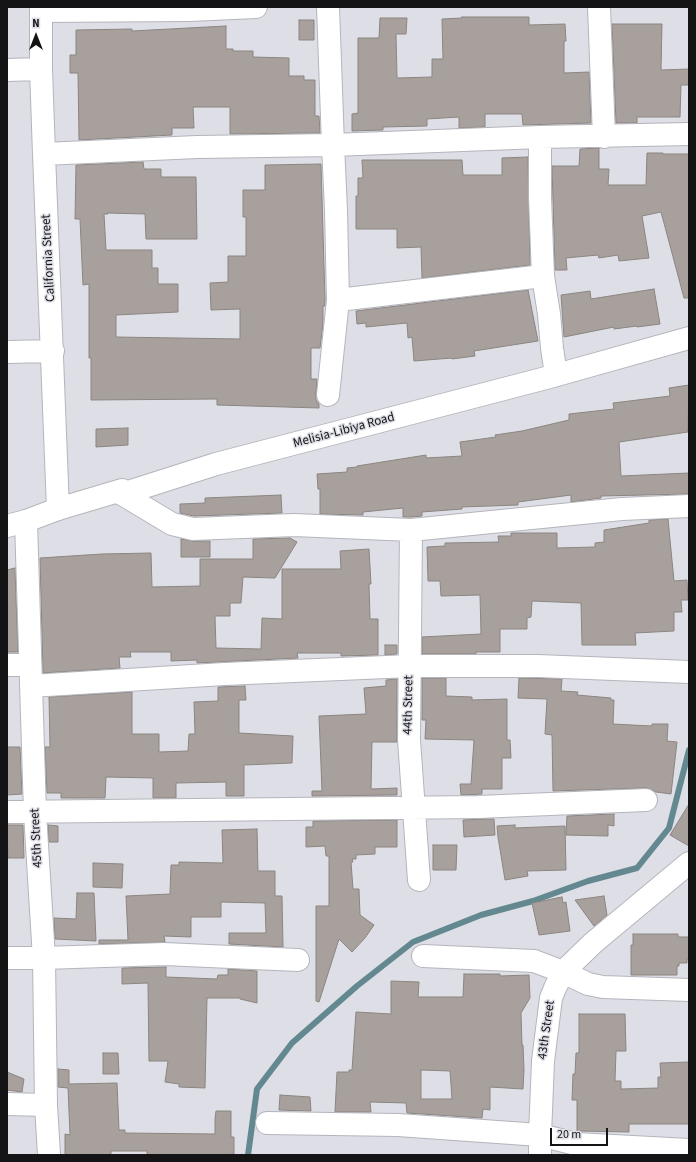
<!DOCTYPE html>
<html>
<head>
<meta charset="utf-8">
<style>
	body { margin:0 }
	#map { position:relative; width:696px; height:1162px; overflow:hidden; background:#dedfe6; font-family:"Source Sans 3",sans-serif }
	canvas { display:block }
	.frame { position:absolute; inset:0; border:8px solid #141416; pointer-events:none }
	.north { position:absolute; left:16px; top:16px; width:40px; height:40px; -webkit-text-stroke:3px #dedfe6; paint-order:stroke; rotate:0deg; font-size:11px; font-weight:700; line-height:16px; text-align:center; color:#141416 }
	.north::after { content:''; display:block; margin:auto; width:14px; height:18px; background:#141416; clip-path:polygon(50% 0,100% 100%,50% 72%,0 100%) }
	.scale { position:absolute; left:550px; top:1128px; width:58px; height:18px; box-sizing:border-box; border:2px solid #141416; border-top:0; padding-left:5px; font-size:12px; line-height:14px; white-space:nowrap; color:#141416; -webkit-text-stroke:3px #dedfe6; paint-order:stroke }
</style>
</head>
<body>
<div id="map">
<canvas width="696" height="1162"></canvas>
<div class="frame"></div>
<div class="north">N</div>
<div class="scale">20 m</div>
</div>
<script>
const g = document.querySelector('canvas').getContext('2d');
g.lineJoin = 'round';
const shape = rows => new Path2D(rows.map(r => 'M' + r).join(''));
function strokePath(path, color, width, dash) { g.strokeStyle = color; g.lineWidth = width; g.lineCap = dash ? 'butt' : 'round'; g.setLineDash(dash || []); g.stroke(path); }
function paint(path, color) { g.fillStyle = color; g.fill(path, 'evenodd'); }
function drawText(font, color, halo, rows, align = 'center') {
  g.font = font + ' "Source Sans 3",sans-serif'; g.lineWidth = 3; g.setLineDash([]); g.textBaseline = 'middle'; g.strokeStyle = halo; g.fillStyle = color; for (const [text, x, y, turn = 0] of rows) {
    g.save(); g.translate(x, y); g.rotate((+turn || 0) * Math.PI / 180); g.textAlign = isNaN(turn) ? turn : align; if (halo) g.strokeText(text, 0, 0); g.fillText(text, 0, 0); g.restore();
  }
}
const stream = shape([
	[248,1155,257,1089,292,1043,357,986,413,942,481,915,533,901,588,881,637,868,669,828,689,750]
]);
const building = shape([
	[462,17,529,17,529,25,565,24,566,41,564,41,564,73,589,72,591,123,523,125,522,114,485,114,485,127,459,128,459,117,427,119,427,126,383,127,383,130,352,131,352,114,358,113,358,38,379,38,380,18,407,18,406,34,396,34,397,78,432,77,432,59,443,59,442,19,462,18,462,17],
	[299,20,314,20,314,40,299,40,299,20],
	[612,24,662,24,661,70,689,69,689,85,681,85,680,117,637,117,637,123,616,123,612,24],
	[226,26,226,49,233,49,233,51,253,51,253,57,289,58,289,76,304,76,304,80,315,80,315,116,319,116,320,133,230,134,230,107,193,107,194,128,172,128,172,135,79,140,78,73,70,73,70,55,76,55,76,30,132,29,132,31,226,26],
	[599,148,599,169,609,169,608,185,646,185,647,153,663,153,663,154,689,154,689,298,684,298,661,212,642,216,649,258,619,261,618,255,599,258,598,255,566,258,567,270,555,270,552,166,579,166,580,149,599,148],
	[528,157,530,265,422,278,421,247,397,248,397,229,356,229,356,196,358,196,358,178,363,178,362,160,462,160,463,175,502,175,502,158,528,157],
	[143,162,144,169,161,169,161,177,196,177,197,239,146,239,145,214,108,213,108,214,104,214,106,250,152,250,152,268,158,268,158,284,178,284,178,312,116,315,116,337,240,339,240,309,211,310,210,283,228,282,228,256,246,256,246,217,243,217,243,190,265,190,265,165,321,164,325,299,325,306,323,306,323,324,320,348,311,348,311,379,317,379,316,394,316,400,319,404,319,408,217,405,217,399,91,400,91,358,89,358,89,284,83,285,80,219,75,219,76,165,143,162],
	[654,289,660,324,637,327,637,326,614,329,614,327,564,337,561,295,590,291,591,299,654,289],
	[528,290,538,341,474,351,475,356,452,359,452,358,414,361,412,337,408,338,407,323,366,327,366,323,357,324,356,311,528,290],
	[689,385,688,432,619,442,621,476,689,473,689,494,601,496,601,498,571,502,571,495,518,502,518,505,462,507,462,509,422,512,422,516,411,517,403,517,403,508,363,512,363,515,320,514,320,489,318,489,317,474,347,472,347,468,357,467,357,466,426,455,426,458,462,456,460,442,496,437,495,435,522,431,569,420,569,414,614,409,613,403,670,396,669,388,689,385],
	[128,428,128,445,96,447,96,429,128,428],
	[281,495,282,513,194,516,180,513,180,504,205,503,205,498,281,495],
	[668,519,674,581,687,580,688,600,681,600,682,612,674,612,674,631,635,633,636,645,582,645,581,603,532,601,531,617,527,618,527,629,500,629,500,652,476,652,476,654,422,654,422,637,481,634,480,595,441,596,440,581,428,581,427,547,445,546,445,543,499,542,498,536,511,536,511,533,557,533,557,548,595,547,595,543,604,542,604,530,649,523,649,520,668,519],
	[290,538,297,542,275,578,243,577,241,603,230,603,230,616,215,616,216,648,261,649,262,618,282,619,282,569,341,569,340,551,369,549,371,584,369,584,370,619,378,619,378,655,341,656,341,653,297,653,298,658,197,663,197,660,171,661,171,652,130,652,131,657,119,657,120,668,43,673,40,558,102,554,151,553,152,587,200,586,200,559,253,559,253,539,290,538],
	[181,539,193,541,210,541,210,557,181,557,181,539],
	[15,568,18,652,7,652,7,570,15,568],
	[385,645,397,645,397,654,385,655,385,645],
	[422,678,446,678,446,696,472,697,472,700,507,699,507,740,510,740,511,758,502,758,502,789,482,789,482,794,461,795,460,784,471,784,474,740,425,739,426,720,422,720,422,678],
	[519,678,562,679,561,691,578,692,577,695,611,698,611,700,614,700,613,724,652,726,652,724,668,724,667,741,677,742,671,794,656,792,651,789,645,788,553,791,552,735,545,734,547,699,518,698,519,678],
	[397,679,397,742,372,742,371,789,397,788,397,795,312,796,312,791,322,791,319,716,366,714,364,688,386,686,386,680,397,679],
	[245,686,246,700,239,700,239,733,293,736,292,763,244,765,244,796,226,796,226,782,176,783,176,798,153,798,153,778,106,777,105,798,61,798,61,793,47,793,45,747,50,747,49,697,132,692,132,734,159,734,159,752,188,751,189,734,195,734,194,702,218,701,218,687,245,686],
	[7,747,20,747,22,794,7,795,7,747],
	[689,804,689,846,670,835,689,804],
	[614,814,614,826,608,825,608,836,566,835,567,816,614,814],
	[483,819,494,819,495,835,464,837,463,820,483,819],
	[397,820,397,847,375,847,375,854,356,855,356,859,352,859,353,862,351,862,353,889,359,889,360,915,374,925,365,938,352,952,339,939,319,1002,316,1001,316,906,329,906,329,856,326,856,325,846,306,847,306,827,313,827,313,821,397,820],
	[7,825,23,825,24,858,8,858,7,825],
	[48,825,58,826,58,842,49,842,48,825],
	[515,825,515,828,565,826,566,870,527,871,528,876,505,880,498,837,497,826,515,825],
	[257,829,258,871,275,871,275,896,282,896,283,947,229,944,229,933,266,933,265,903,221,902,221,917,191,917,191,937,164,936,165,942,99,944,99,940,128,940,126,896,170,894,171,865,179,865,179,862,223,863,222,830,257,829],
	[433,845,457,845,456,870,433,870,433,845],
	[93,863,123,864,122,888,93,887,93,863],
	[77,893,94,893,96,941,55,939,54,918,76,919,77,893],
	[604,896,607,915,594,926,575,900,604,896],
	[562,897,563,903,566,902,570,931,539,935,532,903,562,897],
	[633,934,678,934,678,937,689,937,689,959,687,959,687,963,679,963,679,966,677,966,677,975,631,975,631,945,633,945,633,934],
	[166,967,166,977,217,979,218,975,228,975,228,969,257,971,257,1003,240,999,240,998,207,998,205,1088,179,1087,179,1084,165,1082,168,1061,149,1061,148,983,122,984,122,968,166,967],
	[464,974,500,974,500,976,529,975,530,998,521,1013,522,1045,523,1045,524,1070,523,1089,490,1087,490,1110,483,1109,482,1118,407,1113,406,1103,370,1102,371,1112,335,1112,337,1072,349,1072,349,1070,352,1070,356,1012,391,1014,391,981,419,982,418,997,463,997,464,974],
	[421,1070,450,1071,452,1099,421,1099,421,1070],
	[579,1014,625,1014,626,1051,616,1051,615,1081,621,1081,621,1089,658,1088,658,1077,661,1077,660,1063,689,1062,689,1124,629,1124,629,1132,577,1131,577,1100,572,1100,573,1074,575,1074,576,1053,579,1053,579,1014],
	[103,1053,118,1053,119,1074,103,1074,103,1053],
	[58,1069,69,1070,69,1084,117,1083,119,1130,125,1130,125,1133,215,1134,215,1119,216,1111,231,1111,231,1137,234,1137,234,1154,231,1154,231,1155,147,1155,147,1151,111,1151,111,1155,65,1155,65,1134,70,1135,68,1088,58,1087,58,1069],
	[7,1072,24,1079,22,1092,7,1090,7,1072],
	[280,1095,310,1097,311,1111,279,1110,280,1095]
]);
const minor = shape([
	[41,7,41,69,44,154,58,509],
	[328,7,333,145,336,210,338,300,328,395],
	[599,7,604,137],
	[41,11,190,10,256,7],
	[7,70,41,69],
	[540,137,540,198,543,276,549,314,552,348,556,375],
	[44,154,197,147,333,145,540,137,689,134],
	[338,300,543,276],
	[7,352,53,351],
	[122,494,172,524,193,529,294,525,411,530,622,509,689,506],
	[26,521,35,813,44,958,46,1105,49,1155],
	[411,530,409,740,419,880],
	[7,665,30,665],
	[31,686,224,674,410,666,538,666,689,672],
	[7,812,478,807,646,800],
	[423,956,534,961,563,972,588,984,603,987,689,990],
	[7,958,44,958,164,954,298,960],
	[7,1104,46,1105],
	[267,1123,398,1125,540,1135,576,1144,689,1150],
	[540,1155,540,1135,543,1061,551,998,555,988,563,972,593,943,689,863]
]);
const secondary = shape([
	[7,526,26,521,58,509,122,490,122,494,216,464,546,378,689,338]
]);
const streetNames = [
	["California Street",49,258,-93],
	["Melisia-Libiya Road",344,431,-15],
	["44th Street",409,705,-89],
	["45th Street",37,838,-93],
	["43th Street",547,1030,-82]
];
strokePath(stream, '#648890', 6);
paint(building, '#a7a09c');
strokePath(building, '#8b8581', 1);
strokePath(minor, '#b4b5bc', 24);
strokePath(secondary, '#b4b5bc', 24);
strokePath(minor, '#fff', 22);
strokePath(secondary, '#fff', 22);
drawText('13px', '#141416', '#dedfe6', streetNames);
</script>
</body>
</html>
